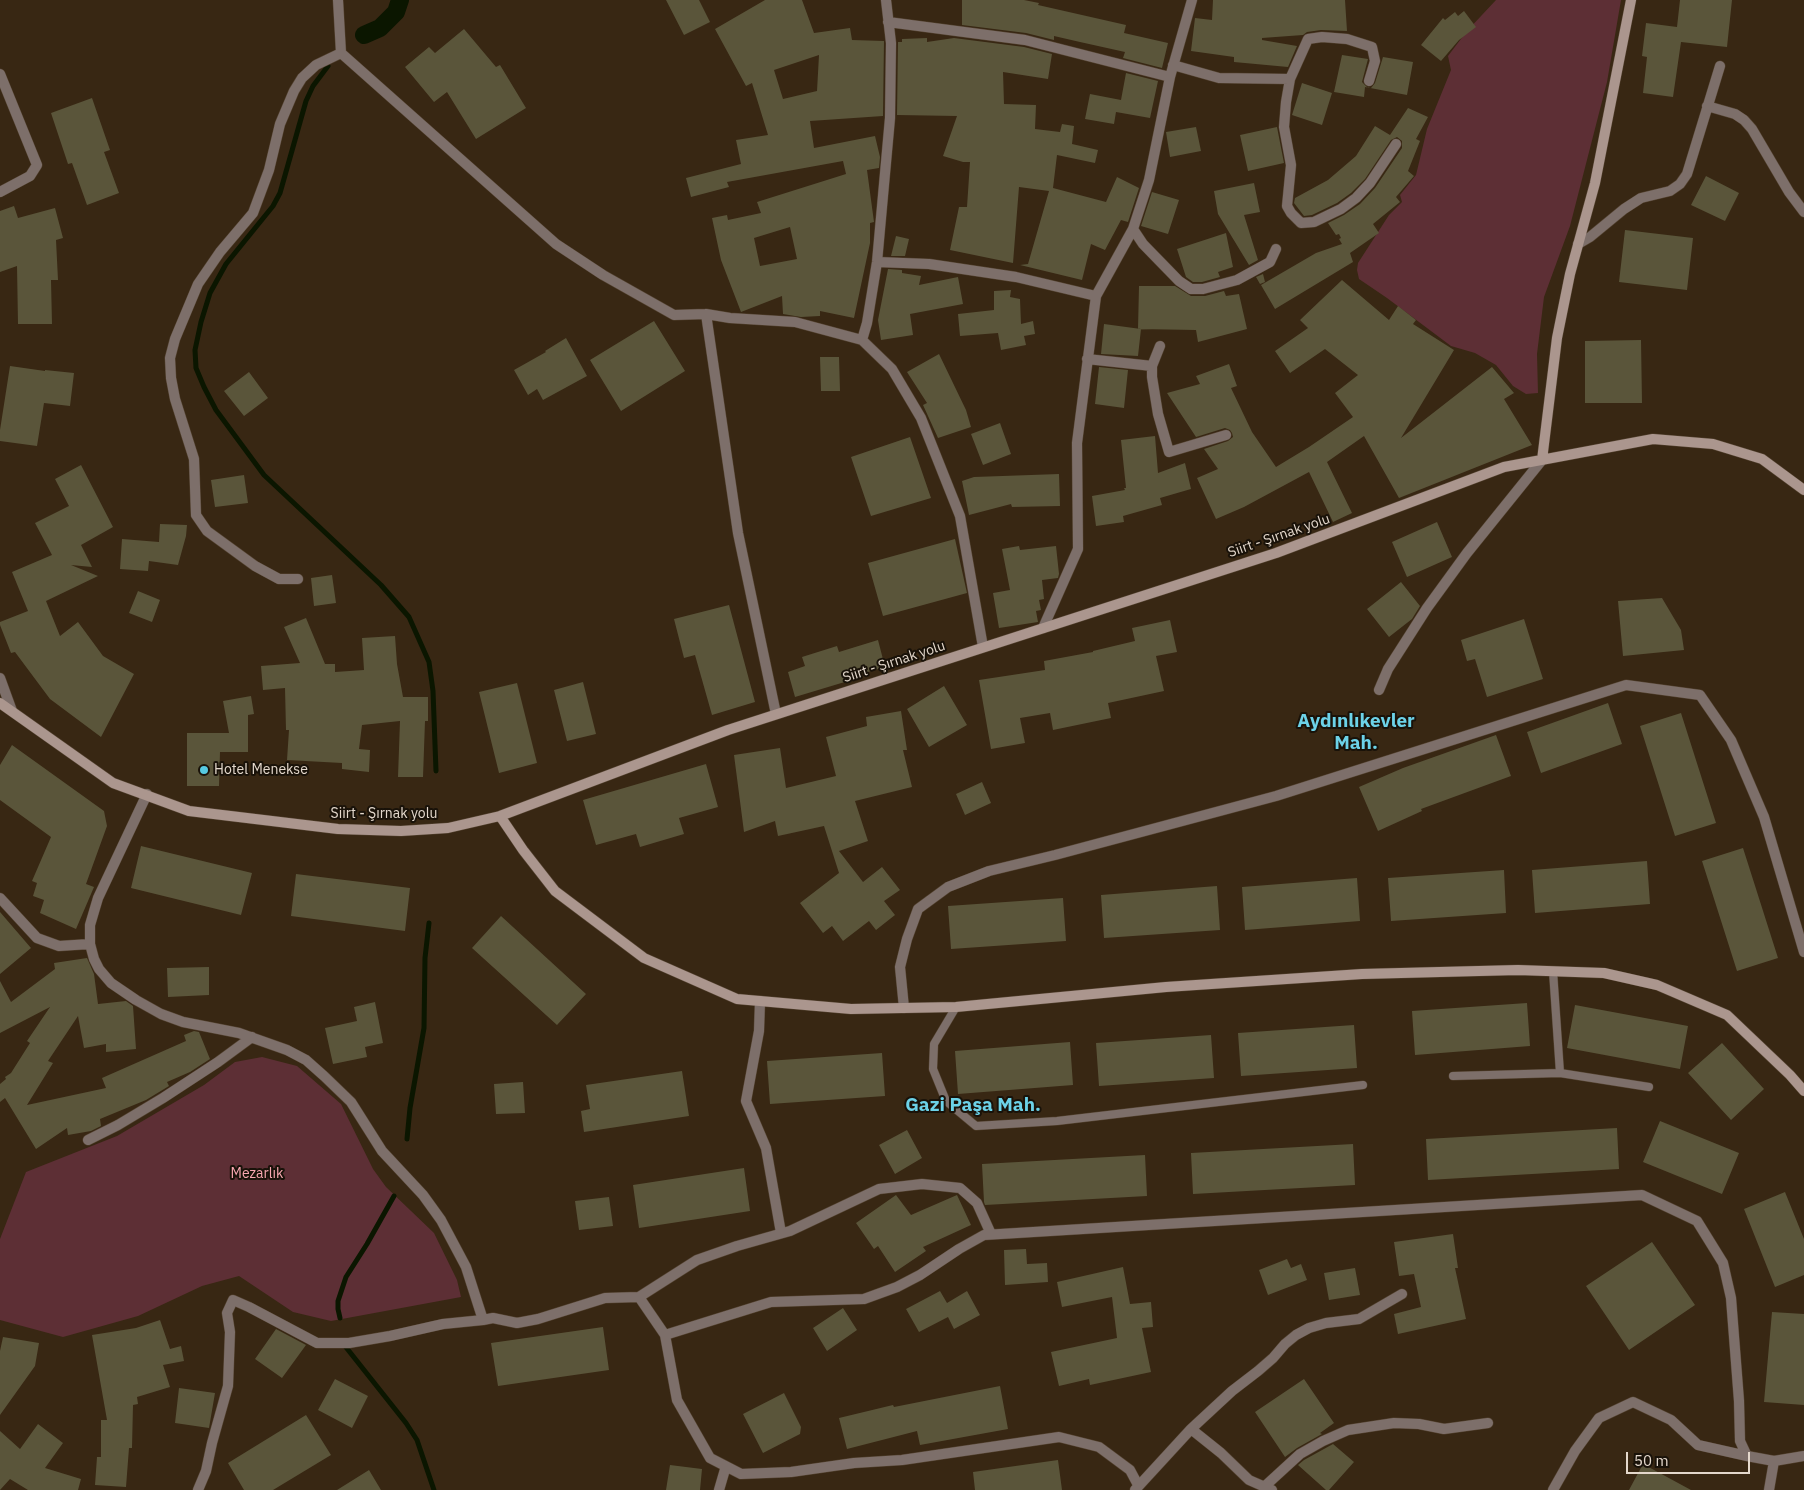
<!DOCTYPE html>
<html>
<head>
<meta charset="utf-8">
<style>
	body { margin:0 }
	#map { position:relative; width:1804px; height:1490px; overflow:hidden; background:#382713; font-family:"IBM Plex Sans",sans-serif }
	canvas { display:block }
	.scale { position:absolute; left:1626px; top:1452px; width:124px; height:22px; box-sizing:border-box; border:2px solid #e4d8cc; border-top:0; padding-left:6px; font-size:15px; line-height:18px; white-space:nowrap; color:#e4d8cc; -webkit-text-stroke:4px #191209; paint-order:stroke }
</style>
</head>
<body>
<div id="map">
<canvas width="1804" height="1490"></canvas>
<div class="scale">50 m</div>
</div>
<script>
const g = document.querySelector('canvas').getContext('2d');
g.lineJoin = 'round';
function paint(path, color) { g.fillStyle = color; g.fill(path, 'evenodd'); }
const shape = rows => new Path2D(rows.map(r => 'M' + r).join(''));
function strokePath(path, color, width, dash) { g.strokeStyle = color; g.lineWidth = width; g.lineCap = dash ? 'butt' : 'round'; g.setLineDash(dash || []); g.stroke(path); }
function drawText(font, color, halo, rows, align = 'center') {
  g.font = font + ' "IBM Plex Sans",sans-serif'; g.lineWidth = 4; g.setLineDash([]); g.textBaseline = 'middle'; g.strokeStyle = halo; g.fillStyle = color; for (const [text, x, y, turn = 0] of rows) {
    g.save(); g.translate(x, y); g.rotate((+turn || 0) * Math.PI / 180); g.textAlign = isNaN(turn) ? turn : align; if (halo) g.strokeText(text, 0, 0); g.fillText(text, 0, 0); g.restore();
  }
}
const green = shape([
	[1496,0,1621,0,1607,82,1570,226,1544,297,1537,354,1538,393,1526,394,1513,386,1496,365,1475,353,1451,346,1387,298,1359,279,1357,270,1358,263,1389,215,1402,202,1400,195,1416,175,1427,129,1451,70,1448,56,1467,31],
	[262,1057,297,1066,341,1104,373,1169,386,1187,434,1233,457,1280,461,1297,331,1321,293,1312,239,1276,202,1286,138,1316,63,1337,0,1320,0,1239,26,1172,117,1136,204,1085,235,1062]
]);
const stream = shape([
	[328,66,313,86,306,101,280,193,273,206,226,264,210,293,201,322,195,350,196,368,204,387,216,410,264,475,381,585,409,617,429,662,433,691,436,771],
	[407,1139,410,1108,424,1028,425,958,429,923],
	[340,1318,338,1309,338,1301,346,1277,367,1244,394,1196],
	[345,1346,406,1423,417,1440,434,1490]
]);
const canal = shape([
	[364,35,380,28,396,12,400,0]
]);
const building = shape([
	[666,0,699,0,710,22,684,35],
	[765,0,802,0,814,33,850,28,852,40,884,41,883,116,810,121,814,148,875,136,880,157,879,168,867,170,874,222,870,223,870,243,854,318,820,311,820,316,801,317,783,314,782,296,741,312,721,260,712,218,727,215,728,220,761,213,757,202,846,174,843,161,727,182,729,187,691,197,686,178,741,164,736,140,768,135,752,83,746,86,715,29],
	[819,55,817,91,783,99,774,70],
	[790,227,797,259,760,266,754,238],
	[962,0,1024,0,1039,3,1038,5,1126,25,1124,33,1168,43,1162,68,1123,58,1125,52,1080,42,1054,36,1054,40,1026,33,962,25],
	[1213,0,1345,0,1347,31,1321,30,1307,32,1303,35,1262,38,1262,40,1297,46,1288,67,1234,62,1234,57,1191,51,1195,18,1212,20],
	[1680,0,1732,0,1727,47,1681,42,1673,97,1643,93,1647,57,1642,56,1646,23,1677,27],
	[1464,11,1476,27,1459,40,1441,61,1421,45,1443,18,1445,20,1455,12,1458,16],
	[464,29,496,67,500,65,526,108,476,139,447,92,434,102,405,67,429,47,435,53],
	[927,38,927,42,954,38,1024,47,1052,54,1048,79,1003,72,1004,104,1036,105,1035,129,1060,132,1062,124,1074,126,1072,144,1098,150,1095,163,1057,155,1053,188,1106,202,1117,177,1139,188,1128,222,1121,220,1105,250,1091,244,1082,280,1020,265,1028,264,1049,191,1019,187,1013,263,950,250,959,207,967,207,970,162,963,162,943,156,957,116,897,115,898,42,902,42,902,39],
	[1342,55,1368,59,1362,82,1368,88,1371,88,1375,83,1383,57,1413,62,1407,95,1365,87,1364,97,1334,92],
	[1126,73,1158,81,1150,118,1116,112,1114,124,1085,119,1090,94,1121,100],
	[1302,83,1332,93,1322,125,1292,115],
	[92,98,110,150,104,152,119,193,87,205,72,163,68,164,51,113],
	[1408,108,1428,117,1416,139,1420,141,1408,171,1414,176,1396,197,1400,202,1373,224,1379,233,1350,253,1353,262,1275,309,1261,285,1316,253,1342,244,1339,239,1341,238,1339,234,1336,235,1328,223,1344,215,1360,204,1375,188,1402,148,1402,141,1397,137,1391,140,1365,179,1351,193,1337,203,1312,215,1304,216,1294,203,1295,198,1328,180,1356,156,1375,126,1390,135],
	[1196,127,1201,151,1170,157,1166,132],
	[1277,127,1284,163,1248,171,1240,135],
	[1706,176,1739,193,1725,221,1691,205],
	[1254,183,1260,212,1244,215,1258,260,1249,265,1218,214,1214,191],
	[1152,192,1179,200,1168,234,1141,226],
	[14,206,18,218,55,208,63,238,56,240,58,280,51,280,52,324,18,324,17,266,0,272,0,211],
	[1625,230,1693,238,1687,290,1619,282],
	[1226,233,1233,267,1218,272,1220,277,1202,282,1193,282,1186,277,1177,249],
	[896,236,909,239,905,256,891,256],
	[888,269,902,270,902,273,921,276,919,285,958,277,963,304,910,314,913,335,881,340,878,320],
	[1263,274,1265,282,1260,284,1256,277],
	[1342,280,1389,320,1398,306,1416,320,1413,324,1454,350,1401,438,1492,367,1514,393,1504,399,1532,445,1399,498,1364,436,1327,462,1352,513,1333,522,1309,472,1244,507,1216,519,1197,478,1218,469,1204,449,1228,441,1233,437,1232,433,1230,430,1225,428,1196,437,1167,393,1200,384,1196,376,1229,364,1237,386,1231,388,1252,432,1276,467,1309,447,1353,417,1335,393,1358,375,1325,349,1290,373,1275,351,1308,328,1300,320],
	[1139,286,1175,286,1191,296,1205,296,1224,291,1226,296,1239,294,1247,329,1198,342,1196,330,1138,329],
	[1011,290,1010,297,1020,299,1021,324,1033,321,1035,334,1024,336,1026,345,1001,350,998,333,960,336,958,314,994,310,994,291],
	[654,321,685,371,621,411,590,360],
	[1104,324,1141,329,1138,356,1101,354],
	[566,338,587,376,543,400,537,389,528,395,514,370,546,352,545,351],
	[1641,340,1642,403,1585,403,1585,341],
	[939,354,966,410,971,427,938,438,923,405,927,403,907,372],
	[820,357,839,357,840,391,821,391],
	[10,366,45,371,45,370,74,373,70,406,44,403,37,446,0,441,0,430],
	[1099,367,1128,370,1124,408,1095,404],
	[249,372,268,398,244,416,224,391],
	[1000,423,1011,454,983,465,971,434],
	[1155,436,1158,473,1185,463,1191,489,1160,498,1162,505,1123,516,1124,522,1096,526,1092,496,1125,490,1124,488,1126,488,1121,440],
	[910,437,931,498,871,516,851,457],
	[81,465,113,527,81,545,92,567,71,565,98,576,46,601,60,636,78,622,103,656,134,674,101,737,50,699,15,652,11,653,0,625,0,622,28,611,12,572,52,555,35,523,69,506,55,479],
	[1059,474,1060,506,1012,507,1011,504,969,515,962,481,974,477],
	[244,475,248,503,215,507,211,480],
	[1437,522,1452,557,1407,577,1392,542],
	[160,524,187,525,186,536,178,565,149,561,148,571,120,569,122,539,159,542],
	[955,539,967,593,883,616,868,563],
	[1019,546,1020,550,1056,546,1059,574,1058,578,1042,580,1044,599,1039,600,1041,610,1036,611,1038,622,999,628,993,593,1010,590,1002,549],
	[332,575,336,603,314,606,311,578],
	[1401,582,1420,606,1412,619,1389,637,1367,609],
	[138,591,160,600,152,622,129,613],
	[1662,598,1681,630,1684,650,1623,656,1618,601],
	[729,605,755,702,712,715,695,655,684,658,674,619],
	[306,618,325,664,335,664,335,672,364,670,362,638,395,636,397,664,403,697,428,697,428,721,425,721,423,777,398,777,400,721,362,725,359,749,370,750,369,772,342,769,342,763,287,760,289,730,286,730,285,688,263,690,261,666,300,663,284,627],
	[1524,619,1543,679,1487,697,1475,659,1467,661,1461,640],
	[1170,620,1177,652,1156,656,1164,691,1108,703,1111,718,1053,730,1050,713,1020,718,1025,743,991,749,979,680,1045,670,1044,661,1093,652,1093,651,1135,641,1132,628],
	[878,640,885,667,847,678,848,681,795,697,788,672,805,666,802,657,837,646,839,652],
	[583,682,596,734,567,741,554,690],
	[517,683,537,763,499,773,479,692],
	[944,686,967,725,929,747,907,709],
	[251,696,254,714,248,715,248,752,220,752,219,786,187,786,187,733,229,733,223,701],
	[1608,703,1622,744,1541,773,1527,732],
	[901,711,907,750,903,750,912,787,855,801,868,841,839,851,863,882,882,867,900,890,884,901,895,915,876,930,869,921,843,941,832,926,823,933,800,903,839,873,824,826,778,836,775,821,744,832,734,755,780,748,786,788,836,776,826,737,867,726,866,717],
	[1681,713,1716,823,1675,836,1640,726],
	[1496,735,1511,776,1421,809,1422,811,1378,831,1359,787,1403,768],
	[12,745,104,811,107,826,86,884,94,887,76,929,40,913,44,900,33,896,37,883,32,881,51,837,0,800,0,765],
	[706,764,718,807,679,818,684,834,640,847,636,834,596,845,583,800],
	[982,782,991,803,965,815,956,794],
	[141,846,252,873,241,915,131,888],
	[1743,848,1778,958,1737,971,1702,861],
	[1647,861,1650,904,1535,913,1532,870],
	[1504,870,1506,913,1391,921,1388,878],
	[296,874,410,888,405,931,291,916],
	[1357,878,1360,921,1245,930,1242,887],
	[1217,886,1220,930,1104,938,1101,895],
	[1063,898,1066,941,951,949,948,906],
	[0,912,31,948,0,974],
	[501,916,586,994,557,1025,472,948],
	[87,958,94,974,98,1004,126,1001,133,1006,136,1049,106,1052,106,1044,84,1048,78,1016,48,1061,53,1063,27,1105,106,1088,102,1078,186,1041,184,1035,194,1031,199,1032,210,1059,190,1072,167,1082,169,1086,146,1100,100,1119,101,1126,91,1131,68,1135,67,1128,36,1149,5,1098,0,1102,0,1084,6,1079,5,1077,11,1073,30,1043,27,1041,50,1007,0,1033,0,981,11,1002,55,969,54,963],
	[209,967,209,995,168,997,167,968],
	[375,1002,383,1043,365,1047,367,1057,333,1064,325,1028,357,1021,354,1007],
	[1527,1003,1530,1046,1415,1055,1412,1011],
	[1575,1005,1688,1026,1680,1069,1567,1048],
	[1354,1025,1357,1068,1241,1076,1238,1033],
	[1211,1035,1214,1078,1099,1086,1096,1043],
	[1070,1042,1073,1085,958,1094,955,1051],
	[1722,1043,1764,1089,1731,1120,1688,1073],
	[882,1053,885,1096,770,1104,767,1061],
	[682,1071,689,1116,584,1132,581,1111,590,1109,586,1085],
	[523,1082,525,1113,496,1114,494,1084],
	[1660,1121,1739,1153,1722,1194,1643,1162],
	[1617,1128,1619,1169,1428,1180,1426,1139],
	[907,1130,922,1158,895,1174,879,1145],
	[1353,1144,1355,1185,1193,1194,1191,1153],
	[1145,1155,1147,1196,985,1205,984,1202,982,1164],
	[744,1168,750,1211,639,1228,633,1185],
	[1785,1192,1804,1239,1804,1275,1775,1287,1744,1209],
	[896,1195,911,1215,957,1195,971,1225,923,1247,926,1251,895,1272,878,1246,874,1249,856,1223],
	[609,1197,613,1226,579,1230,575,1201],
	[1453,1234,1458,1268,1455,1268,1466,1319,1398,1334,1394,1314,1421,1307,1414,1274,1399,1276,1394,1242],
	[1652,1242,1695,1305,1629,1350,1586,1286],
	[1026,1249,1027,1264,1047,1263,1048,1282,1005,1285,1004,1250],
	[1287,1259,1291,1268,1301,1264,1307,1280,1268,1295,1259,1270],
	[1123,1267,1130,1304,1151,1302,1153,1327,1142,1328,1151,1372,1090,1385,1089,1379,1059,1386,1051,1352,1117,1338,1112,1297,1062,1307,1057,1282],
	[1355,1268,1360,1295,1329,1300,1324,1273],
	[940,1291,947,1303,967,1291,980,1315,954,1329,948,1317,919,1332,906,1309],
	[843,1308,857,1330,827,1351,813,1328],
	[1772,1312,1804,1314,1804,1405,1764,1402],
	[160,1320,170,1349,181,1346,184,1361,163,1365,170,1387,137,1397,138,1404,133,1405,132,1448,129,1448,126,1487,95,1485,97,1457,101,1457,101,1420,107,1420,92,1335,136,1328],
	[603,1327,609,1370,498,1386,491,1343],
	[276,1329,306,1345,282,1378,255,1359],
	[3,1337,39,1343,35,1366,0,1415,0,1351],
	[335,1379,368,1396,352,1428,318,1410],
	[1304,1379,1334,1423,1320,1433,1322,1434,1297,1448,1285,1457,1255,1412],
	[1000,1386,1008,1429,920,1445,917,1431,847,1449,839,1418,893,1405,894,1407],
	[179,1388,215,1393,209,1428,175,1423],
	[784,1393,801,1427,800,1434,763,1453,743,1414],
	[306,1415,331,1455,273,1490,244,1490,228,1463],
	[38,1424,63,1443,45,1468,81,1479,78,1490,28,1490,10,1479,0,1490,0,1431,20,1449],
	[1333,1444,1354,1462,1329,1490,1326,1490,1298,1465,1304,1460],
	[1058,1460,1062,1490,975,1490,973,1472],
	[1643,1464,1691,1490,1629,1490],
	[670,1465,702,1469,700,1490,666,1490],
	[369,1470,381,1490,337,1490]
]);
const lane = shape([
	[1553,971,1560,1073],
	[956,1007,934,1044,933,1069,946,1101,976,1126,1057,1121,1363,1085],
	[1453,1076,1560,1073,1649,1087]
]);
const street = shape([
	[338,0,341,53,556,244,603,275,674,315,706,314,730,318,795,322,862,340,867,323,877,262,890,118,891,43,886,0],
	[888,22,1025,40,1170,77],
	[1173,65,1219,78,1290,79],
	[0,74,37,165,30,176,0,192],
	[1369,81,1375,61,1372,47,1347,39,1322,37,1308,39,1290,79,1286,102,1284,127,1291,165,1287,206,1291,213,1301,223,1314,222,1341,209,1356,198,1370,183,1396,144],
	[1707,106,1735,114,1744,120,1752,129,1789,192,1804,212],
	[1133,229,1143,244,1179,281,1191,289,1203,289,1237,280,1270,262,1276,249],
	[1578,244,1590,237,1624,209,1641,198,1670,191,1680,184,1687,174,1720,66],
	[877,262,929,264,1016,277,1096,296],
	[706,314,738,533,776,714],
	[862,340,892,369,921,418,960,516,983,647],
	[1160,346,1152,366,1152,377,1158,414,1169,452,1226,435],
	[1087,359,1152,366],
	[298,579,279,579,255,566,207,531,196,515,194,459,175,399,171,378,170,358,175,339,198,284,220,252,253,213,269,170,280,124,294,91,302,78,316,65,341,53],
	[1043,628,1078,549,1077,443,1096,296,1133,229,1149,180,1170,77,1192,0],
	[0,678,12,711],
	[1379,690,1388,669,1427,608,1467,553,1542,460],
	[147,794,98,898,90,925,90,944,94,959,99,969,111,983,136,1000,161,1014,183,1022,239,1033,287,1050,306,1060,324,1076,351,1102,382,1151,423,1195,441,1220,466,1267,483,1320],
	[0,898,37,938,59,946,90,944],
	[760,1001,759,1031,746,1101,766,1148,781,1233],
	[904,1008,900,967,907,939,918,909,948,887,989,871,1055,855,1276,796,1626,685,1700,695,1731,740,1764,817,1804,952],
	[88,1140,118,1125,163,1098,218,1062,252,1037],
	[639,1297,665,1335,677,1400,710,1458,741,1474,791,1472,854,1463,902,1460,1059,1437,1099,1447,1130,1470,1138,1485],
	[665,1335,771,1302,864,1299,897,1287,920,1275,959,1249,984,1235,1642,1195,1697,1221,1723,1263,1731,1298,1739,1401,1740,1441,1747,1456,1774,1461,1804,1456],
	[1191,1429,1221,1453,1249,1480,1272,1490],
	[1264,1487,1300,1454,1323,1441,1348,1430,1394,1423,1419,1424,1444,1429,1488,1423],
	[198,1490,206,1471,212,1443,228,1386,230,1332,227,1313,233,1300,249,1307,317,1343,349,1343,390,1336,443,1324,483,1320,493,1318,517,1323,538,1319,605,1298,639,1297,697,1260,737,1246,790,1231,879,1189,922,1184,960,1188,977,1203,991,1234],
	[719,1490,726,1466],
	[1135,1490,1191,1429,1232,1391,1258,1371,1273,1358,1285,1344,1296,1335,1309,1328,1326,1323,1359,1319,1402,1294],
	[1553,1490,1575,1451,1599,1418,1633,1402,1671,1420,1698,1445,1747,1456],
	[1769,1490,1774,1461]
]);
const secondary = shape([
	[1542,460,1557,338,1570,274,1595,183,1631,0],
	[0,703,113,783,189,811,338,829,401,831,448,828,500,816,728,730,1276,553,1504,467,1653,439,1713,444,1762,459,1804,490],
	[500,816,523,850,555,891,644,958,737,999,851,1009,956,1007,1166,987,1362,974,1518,970,1604,973,1657,985,1727,1015,1790,1075,1804,1091]
]);
const markers = [
	[204,770,5,"#56c9e1"]
];
const streetNames = [
	["Siirt - Şırnak yolu",1279,536,-19],
	["Siirt - Şırnak yolu",894,662,-18],
	["Siirt - Şırnak yolu",384,814]
];
const poiNames = [
	["Hotel Menekse",214,770]
];
const parkNames = [
	["Mezarlık",257,1174]
];
const districtNames = [
	["Aydınlıkevler",1356,722],
	["Mah.",1356,744],
	["Gazi Paşa Mah.",973,1106]
];
paint(green, '#5d2f35');
strokePath(stream, '#0b1600', 5);
strokePath(canal, '#0b1600', 18);
paint(building, '#5a553a');
strokePath(lane, '#544331', 9);
strokePath(street, '#544331', 11);
strokePath(secondary, '#544331', 11);
strokePath(lane, '#7d6f6a', 8);
strokePath(street, '#7d6f6a', 10);
strokePath(secondary, '#ab968e', 10);
for (const [x, y, r, color] of markers) { const dot = new Path2D(); dot.arc(x, y, r, 0, 2 * Math.PI); g.fillStyle = color; g.fill(dot); strokePath(dot, '#191209', 2); }
drawText('14px', '#e4d8cc', '#191209', streetNames);
drawText('14px', '#e4d8cc', '#191209', poiNames, 'left');
drawText('14px', '#f9a8b1', '#191209', parkNames);
drawText('bold 19px', '#6cd2e8', '#191209', districtNames);
</script>
</body>
</html>
